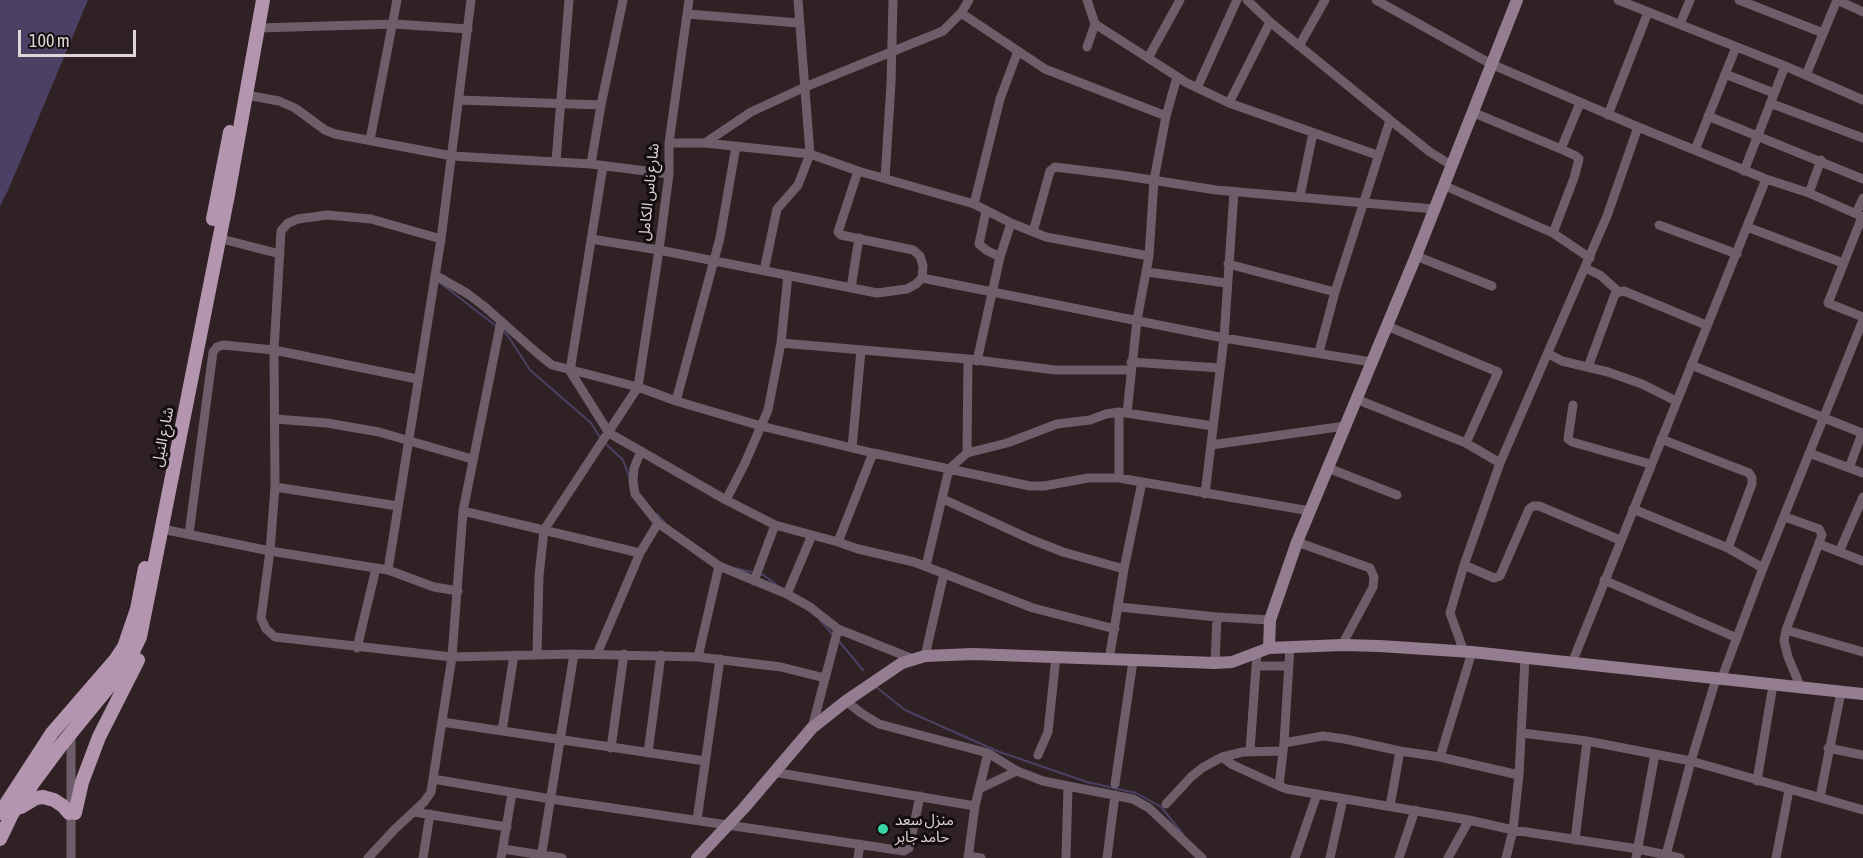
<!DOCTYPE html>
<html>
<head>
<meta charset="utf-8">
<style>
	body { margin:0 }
	#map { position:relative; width:1863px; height:858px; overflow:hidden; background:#302124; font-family:"Asap Condensed",sans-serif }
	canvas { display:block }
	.scale { position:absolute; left:18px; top:30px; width:118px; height:27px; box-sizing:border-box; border:3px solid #e0d5d7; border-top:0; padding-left:8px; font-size:18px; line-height:21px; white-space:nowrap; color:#e0d5d7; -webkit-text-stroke:4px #130d0e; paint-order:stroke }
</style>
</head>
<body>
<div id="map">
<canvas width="1863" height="858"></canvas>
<div class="scale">100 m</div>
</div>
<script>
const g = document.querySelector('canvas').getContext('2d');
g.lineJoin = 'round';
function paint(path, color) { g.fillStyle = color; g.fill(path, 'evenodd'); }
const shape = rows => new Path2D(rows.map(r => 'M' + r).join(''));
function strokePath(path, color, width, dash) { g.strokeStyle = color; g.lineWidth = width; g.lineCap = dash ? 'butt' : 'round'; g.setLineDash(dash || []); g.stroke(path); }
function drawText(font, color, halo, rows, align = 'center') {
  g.font = font + ' "Asap Condensed","Noto Sans Arabic",sans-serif'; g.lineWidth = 6; g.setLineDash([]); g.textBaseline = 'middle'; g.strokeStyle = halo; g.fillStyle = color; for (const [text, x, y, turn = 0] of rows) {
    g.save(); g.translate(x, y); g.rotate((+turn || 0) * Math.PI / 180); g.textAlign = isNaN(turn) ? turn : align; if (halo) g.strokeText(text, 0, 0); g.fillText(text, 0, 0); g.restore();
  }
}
const water = shape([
	[0,0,88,0,9,188,0,206]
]);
const stream = shape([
	[439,282,496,326],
	[503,331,508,336,530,370,591,423,601,439],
	[605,443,623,460,630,479],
	[657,514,665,523],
	[735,568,755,573],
	[761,574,765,576,778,586],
	[820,620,834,636],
	[838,640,863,670],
	[875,686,905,710,997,751,1087,782,1136,793,1161,807,1183,834]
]);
const street = shape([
	[1247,0,1270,22,1390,120,1430,152,1451,165],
	[1376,0,1491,64,1638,127,1766,179,1809,193,1863,217],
	[1618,0,1785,66,1863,100],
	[1739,0,1823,33],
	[1837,0,1863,12],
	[961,13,1045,69,1166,116],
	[687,14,799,23],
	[1095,24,1187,83,1229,103,1377,155],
	[1680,24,1690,0],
	[258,28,394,24,468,29],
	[1299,46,1325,0],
	[1087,47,1095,24,1087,0],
	[1148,58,1180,0],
	[1725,74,1774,93],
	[1806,75,1837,0],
	[1197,88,1237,0],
	[246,95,279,101,295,108,325,130,335,134,452,156,591,164,669,174],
	[459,100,601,105],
	[1229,103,1270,22],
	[1770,103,1863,138],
	[1472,112,1561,149,1576,156,1579,159,1574,178,1553,233],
	[1608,115,1648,12],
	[1708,116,1863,179],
	[370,140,397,0],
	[669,143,705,143,810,154,858,171,974,204,1011,223,1046,237,1149,256],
	[705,143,751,112,805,87,943,31,961,13,969,0],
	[1561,149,1580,103],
	[1695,150,1736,47],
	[556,161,569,0],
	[591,164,601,105,623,0],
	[603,166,570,371,609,433,726,500,775,525,838,542,858,549,914,562,1033,608,1115,629],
	[1744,171,1785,66],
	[885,178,891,84,893,0],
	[1443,185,1553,233,1590,258],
	[1809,193,1821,160],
	[1300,196,1313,133],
	[974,204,1000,99,1018,51],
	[986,211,979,244,986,250,1000,257],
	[1856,214,1863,198],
	[1862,217,1828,303,1863,317],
	[1659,225,1737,254],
	[1747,227,1843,263],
	[1033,232,1050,171,1055,167,1120,175,1216,190,1434,209],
	[218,238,280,254],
	[441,239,371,219,327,215,298,219,288,223,281,231,274,350,275,487,270,551,261,618,266,629,275,637,452,657,574,654,698,657,781,667,825,678],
	[591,239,659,250,877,293,907,289,916,284,922,278,923,266,920,256,913,250,841,235,838,232,858,171],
	[1416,256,1492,286],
	[1228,264,1335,292],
	[1585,268,1600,275,1619,292,1624,291,1706,325],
	[764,271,777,209,798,185,810,154,798,0],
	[1147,272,1226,283],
	[435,275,468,294,485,307,537,353,552,365,638,387,676,401,761,426,873,453,1030,486,1044,486,1088,478,1119,478,1310,511],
	[922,278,1224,338,1371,362],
	[851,288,859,238],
	[781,343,968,359,1055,370,1131,370],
	[1319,352,1335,292,1390,120],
	[1549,354,1562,361,1608,372,1642,384,1676,401],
	[977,361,1000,257,1011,223],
	[1131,362,1220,368],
	[1691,365,1862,433,1849,468],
	[1588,367,1615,294,1619,292],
	[1356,399,1466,443,1498,372,1387,326],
	[676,401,720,238,736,146],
	[1573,405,1568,439,1572,442,1650,464],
	[1127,413,1137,320,1149,256,1154,180,1166,116,1177,77],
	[275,419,327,423,379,432,472,459],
	[1661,439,1749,473,1752,478,1752,484,1728,548],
	[1466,443,1500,463],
	[1211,445,1345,426],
	[852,448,861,350],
	[641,451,634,468,633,481,635,494,658,523,719,566,787,594,810,607,838,629,913,659],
	[967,453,968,359],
	[1809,453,1863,473],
	[1328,468,1397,495],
	[1119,478,1119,412],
	[275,487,398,506],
	[1205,494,1224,338,1234,192],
	[943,499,1030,539,1063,552,1124,569],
	[726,500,745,463,768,410,781,343,788,275],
	[1633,509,1728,548,1763,568],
	[463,511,640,553],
	[1785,517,1819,529,1822,535,1786,630,1784,641,1788,657,1801,688],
	[162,529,270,551,388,570,434,587,458,591],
	[189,534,213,352,217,347,223,345,274,350,417,379],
	[838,542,873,453],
	[1297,542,1370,568,1374,577,1373,587,1342,645],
	[1819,544,1863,561],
	[1839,552,1863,497],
	[1464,565,1494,578,1500,576,1529,509,1533,506,1539,506,1620,540],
	[926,566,949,469,967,453,1007,443,1057,424,1090,420,1106,414,1119,412,1213,426],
	[388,570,441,239,471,0],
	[1604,580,1737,638],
	[754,581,775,525],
	[787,594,812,535],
	[1119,607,1217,617,1270,620],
	[1786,630,1863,652],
	[1290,647,1284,743,1279,786,1287,789,1469,820,1513,830,1638,849,1680,858],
	[357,648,376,568],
	[1464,652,1450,613,1464,565,1500,463,1607,216,1638,127],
	[537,654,539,576,544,530,638,387,659,250,669,174,669,143,689,0],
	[597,654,640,553,658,523],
	[925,656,944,573],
	[698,657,719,566],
	[1109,660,1124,569,1142,482],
	[1215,663,1217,617],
	[1572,663,1766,179],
	[1256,666,1288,666],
	[1721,680,1763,568,1863,320],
	[846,701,861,713,879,724,988,753,1017,771,1043,781,1133,799,1149,808,1202,858],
	[442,722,705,761],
	[812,728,838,629],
	[502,731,514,655],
	[1522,733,1587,741,1691,761,1863,810],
	[1284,743,1323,736,1345,739,1400,751,1440,757,1519,775],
	[611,748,624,654],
	[1828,748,1863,755],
	[1250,751,1257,653],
	[648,753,661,655],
	[1038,755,1048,732,1056,657],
	[1222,757,1233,765,1279,786],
	[1440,757,1472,652],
	[773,772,975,806],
	[433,779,551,799,904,851,909,848,920,796],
	[1757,781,1773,685],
	[1115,784,1133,661],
	[979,789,1017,771],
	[1820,797,1841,692],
	[1166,804,1191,777,1202,768,1222,757,1243,752,1283,751],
	[1390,806,1400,751],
	[414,812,507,827],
	[697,820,720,659],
	[1575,840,1587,741],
	[503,849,562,858],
	[1666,855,1691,761,1716,679],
	[968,856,981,858],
	[71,858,71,732],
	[368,858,395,829,424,802,431,792,452,657,463,511,501,321],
	[423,858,430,814],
	[501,858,512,793],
	[541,858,574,654],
	[858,858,860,844],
	[968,858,975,806,988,753],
	[1066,858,1068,787],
	[1107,858,1115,795],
	[1295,858,1317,794],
	[1330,858,1343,799],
	[1399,858,1415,810],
	[1448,858,1469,820],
	[1506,858,1513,830,1519,775,1525,658],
	[1636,858,1655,754],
	[1776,858,1789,790]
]);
const secondary = shape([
	[1269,648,1270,620,1297,542,1416,256,1517,0],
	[697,858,744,808,812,728,846,701,902,663,925,656,973,654,1215,663,1232,662,1269,648,1342,645,1379,646,1472,652,1863,694]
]);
const primary = shape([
	[213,219,230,132],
	[21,807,36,798,43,797,54,800,63,806,69,813],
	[0,813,52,733,116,659,124,647,137,609,145,568],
	[75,813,82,782,99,737,138,660],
	[0,839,12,814,33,783,62,744,120,673,128,662,140,637,228,195,263,0]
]);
const markers = [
	[883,829,6,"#38d4a6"]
];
const streetNames = [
	["شارع ناس الكامل",649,192,-84],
	["شارع النيل",163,437,-79]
];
const poiNames = [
	["منزل سعد",895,820],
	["حامد جابر",895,837]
];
paint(water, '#4c4064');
strokePath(stream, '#4c4064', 2);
strokePath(street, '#6d5e6a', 9);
strokePath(secondary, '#957d91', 12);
strokePath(primary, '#b495af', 14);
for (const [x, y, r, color] of markers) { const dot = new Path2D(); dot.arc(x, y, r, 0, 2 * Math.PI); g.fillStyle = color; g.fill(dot); strokePath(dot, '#130d0e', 2); }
drawText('15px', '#e0d5d7', '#130d0e', streetNames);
drawText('15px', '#e0d5d7', '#130d0e', poiNames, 'left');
</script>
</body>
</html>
